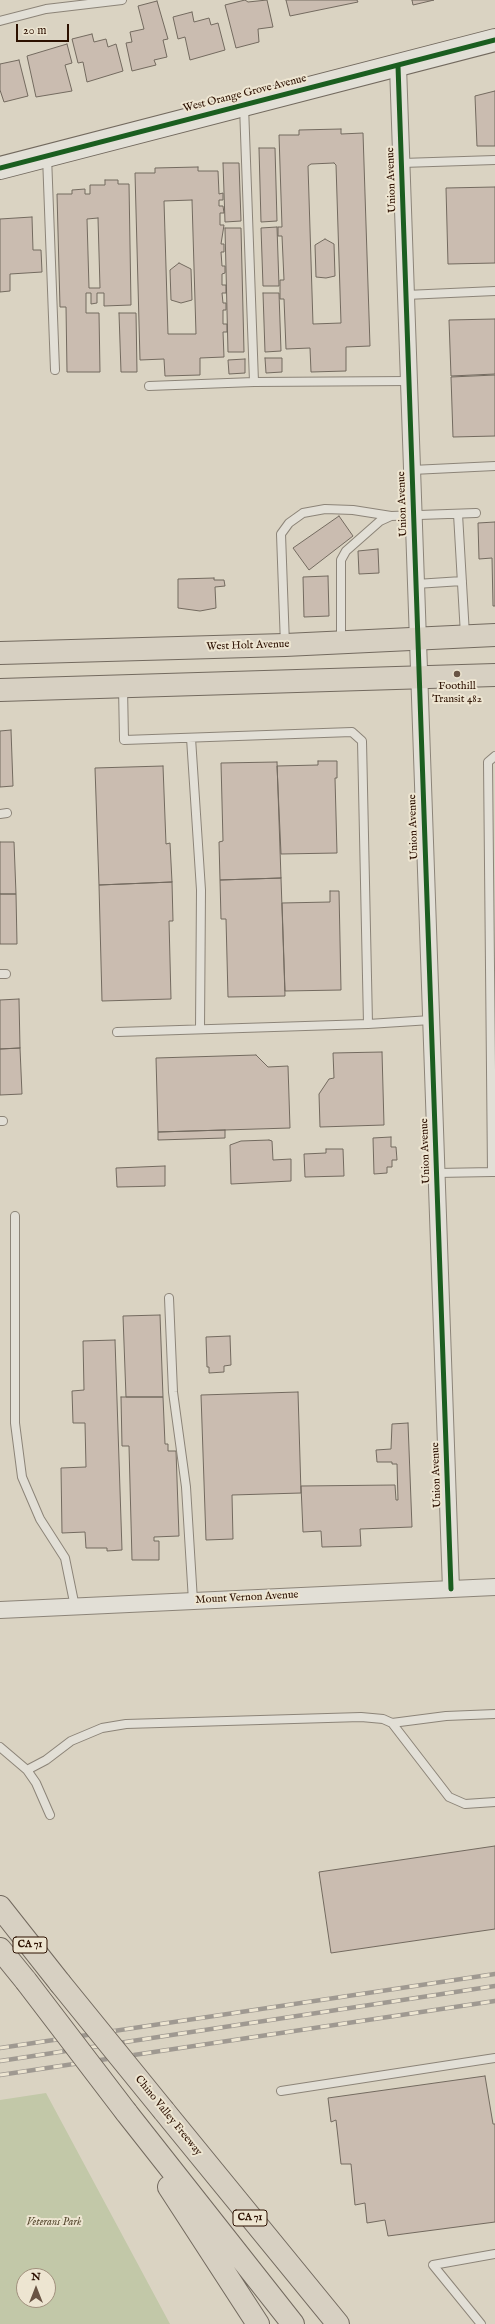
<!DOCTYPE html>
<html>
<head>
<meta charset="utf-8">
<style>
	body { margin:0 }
	#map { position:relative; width:495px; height:2324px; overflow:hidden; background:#dad3c2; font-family:"IM FELL English",serif }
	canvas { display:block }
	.north { position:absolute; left:16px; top:2268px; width:40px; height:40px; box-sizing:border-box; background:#ede5d1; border:1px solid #a0907d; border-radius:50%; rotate:0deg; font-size:11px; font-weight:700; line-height:16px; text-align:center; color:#2c1000 }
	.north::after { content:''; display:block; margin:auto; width:14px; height:18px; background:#695444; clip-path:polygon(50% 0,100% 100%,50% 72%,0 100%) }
	.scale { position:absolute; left:16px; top:24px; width:53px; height:18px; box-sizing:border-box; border:2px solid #2c1000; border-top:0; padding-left:5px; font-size:12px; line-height:14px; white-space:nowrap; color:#2c1000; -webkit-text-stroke:3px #ede5d1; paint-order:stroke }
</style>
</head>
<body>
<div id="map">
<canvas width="495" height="2324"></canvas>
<div class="north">N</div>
<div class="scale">20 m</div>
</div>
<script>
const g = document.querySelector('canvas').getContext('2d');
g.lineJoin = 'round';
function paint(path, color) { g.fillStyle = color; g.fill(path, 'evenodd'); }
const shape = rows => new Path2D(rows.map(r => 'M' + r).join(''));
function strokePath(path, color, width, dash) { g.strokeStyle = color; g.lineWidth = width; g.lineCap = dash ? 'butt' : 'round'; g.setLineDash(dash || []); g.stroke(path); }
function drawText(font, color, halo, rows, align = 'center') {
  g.font = font + ' "IM FELL English",serif'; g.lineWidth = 4; g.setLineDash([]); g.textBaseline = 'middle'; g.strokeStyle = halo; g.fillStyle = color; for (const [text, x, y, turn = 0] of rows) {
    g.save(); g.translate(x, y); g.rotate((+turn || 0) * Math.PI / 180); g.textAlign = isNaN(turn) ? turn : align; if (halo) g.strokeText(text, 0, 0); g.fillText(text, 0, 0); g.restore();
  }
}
const green = shape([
	[46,2093,170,2324,0,2324,0,2100],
	[24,2276,48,2276,48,2300,24,2300]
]);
const building = shape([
	[245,0,248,2,267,0,273,27,258,29,259,42,236,48,225,5,245,0],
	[286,0,357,0,358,2,290,16,286,0],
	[412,0,434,0,413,5,412,0],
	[157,1,168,39,163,40,167,57,154,60,156,65,132,71,126,43,132,42,130,32,144,29,138,6,157,1],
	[192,12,194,22,209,18,211,25,218,23,225,50,190,60,185,37,178,39,173,17,192,12],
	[92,34,94,42,106,39,108,47,116,44,123,71,87,82,83,62,78,63,72,39,92,34],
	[67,44,72,63,65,65,72,91,36,97,27,56,67,44],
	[19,60,28,96,4,102,0,90,0,64,19,60],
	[495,91,495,146,477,146,475,96,495,91],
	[341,129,341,134,363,133,370,346,346,347,346,371,311,372,310,348,286,349,284,299,280,299,280,280,284,280,282,236,278,236,278,227,282,227,279,135,299,135,299,130,341,129],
	[334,163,336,165,341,323,313,324,308,166,311,164,334,163],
	[259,148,275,148,277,221,261,222,259,148],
	[223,163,239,163,241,221,225,222,223,163],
	[198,167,198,171,218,171,219,194,223,193,223,200,219,200,219,206,223,206,224,213,220,213,220,225,224,225,221,244,224,244,224,252,221,252,222,266,225,266,225,273,222,274,222,285,226,285,226,293,222,293,223,303,226,303,226,310,223,310,223,324,227,324,227,332,223,332,224,357,200,358,200,375,165,376,164,359,140,360,135,173,155,173,155,168,198,167],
	[192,200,196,334,168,334,164,201,192,200],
	[105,180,118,180,118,184,129,184,131,305,104,306,104,293,97,293,97,303,91,304,91,293,86,293,86,313,99,313,100,372,67,372,66,307,60,307,57,194,72,194,72,190,85,189,85,194,90,194,90,185,105,185,105,180],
	[98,218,100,288,89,288,87,219,98,218],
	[495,187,495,263,448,264,446,188,495,187],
	[32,217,33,250,41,250,42,272,10,274,10,291,0,292,0,219,32,217],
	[277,227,279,286,263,286,261,228,277,227],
	[225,228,241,228,244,352,228,352,225,228],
	[325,239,334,244,335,276,326,278,316,277,315,245,325,239],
	[179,263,191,269,192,300,181,303,171,300,170,270,179,263],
	[263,293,279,293,281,351,265,352,263,293],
	[119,313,136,313,137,372,121,372,119,313],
	[495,319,495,374,451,376,449,320,495,319],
	[265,358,282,358,282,372,266,373,265,358],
	[245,359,245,373,229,374,228,360,245,359],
	[495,375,495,436,453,437,451,377,495,375],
	[339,516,353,536,309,570,293,548,339,516],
	[495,522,495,606,493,606,492,558,479,559,478,523,495,522],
	[378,549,379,573,359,574,358,551,378,549],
	[328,576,329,616,304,617,303,577,328,576],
	[214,578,214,580,224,580,225,586,215,587,216,608,200,611,178,608,178,579,214,578],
	[11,730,13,786,0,787,0,731,11,730],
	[318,761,337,761,337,778,335,778,337,853,281,854,277,766,318,765,318,761],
	[277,762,281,878,220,880,219,842,223,841,221,763,277,762],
	[163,766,166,844,170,843,172,882,99,885,95,768,163,766],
	[0,842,14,842,16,894,0,894,0,842],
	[281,878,285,996,228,997,226,919,221,919,220,880,281,878],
	[172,882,173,921,169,921,171,999,102,1001,99,885,172,882],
	[330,891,339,891,341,990,285,991,282,903,330,902,330,891],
	[0,894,16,894,17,944,0,944,0,894],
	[19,999,20,1048,0,1049,0,1000,19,999],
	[20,1048,22,1094,0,1095,0,1049,20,1048],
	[382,1052,384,1125,320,1127,319,1094,329,1079,334,1078,333,1053,382,1052],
	[256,1055,268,1067,288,1066,290,1128,158,1132,156,1058,256,1055],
	[225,1130,225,1138,158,1140,158,1132,225,1130],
	[391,1137,391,1147,396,1147,397,1160,392,1160,392,1167,387,1167,387,1173,374,1174,373,1138,391,1137],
	[269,1140,272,1141,273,1160,291,1159,291,1181,231,1184,230,1145,241,1141,269,1140],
	[326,1149,343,1149,344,1176,305,1177,304,1154,326,1153,326,1149],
	[165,1166,165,1186,117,1187,116,1168,165,1166],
	[160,1315,163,1397,126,1397,123,1316,160,1315],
	[230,1336,231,1365,224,1366,224,1372,209,1373,209,1367,207,1367,206,1337,230,1336],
	[115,1340,122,1550,107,1551,107,1548,86,1548,85,1532,62,1533,61,1468,86,1467,85,1423,73,1423,72,1391,84,1390,83,1341,115,1340],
	[298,1392,301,1493,232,1495,233,1539,206,1540,201,1395,298,1392],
	[121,1397,163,1397,165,1444,168,1444,168,1451,176,1451,179,1536,154,1537,154,1541,159,1541,159,1560,132,1560,129,1446,122,1446,121,1397],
	[408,1423,412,1527,360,1529,361,1546,322,1547,321,1531,303,1532,301,1486,395,1485,396,1500,398,1500,397,1464,392,1464,392,1462,377,1462,376,1450,391,1449,392,1424,408,1423],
	[495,1846,495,1929,331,1953,319,1872,495,1846],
	[485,2076,493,2124,495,2124,495,2222,388,2236,385,2220,367,2223,365,2203,355,2205,351,2164,341,2164,336,2120,331,2122,328,2098,485,2076]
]);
const lane = shape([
	[0,21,46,9,122,0],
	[47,156,55,370],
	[402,163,495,160],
	[406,295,495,291],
	[254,382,409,381],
	[149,386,254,382,244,106],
	[412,470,495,466],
	[458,514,465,635],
	[416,584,462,581],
	[341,641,341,560,346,551,380,521,391,516,476,513],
	[285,645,281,534,289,523,303,513,325,509,353,510,391,516],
	[123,687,124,740,352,732,362,741,368,1024,431,1020],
	[191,738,201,890,200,1029],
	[495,756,488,762,492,1172,495,1172],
	[0,814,7,813],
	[0,974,6,974],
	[117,1032,368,1024],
	[0,1121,3,1121],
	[437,1173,492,1172],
	[15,1216,15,1423,22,1477,40,1519,65,1558,75,1607],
	[169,1298,173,1392,186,1487,193,1601],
	[392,1723,449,1797,465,1804,495,1802],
	[0,1747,27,1770,36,1783,50,1815],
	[27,1770,46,1760,71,1741,102,1728,126,1724,361,1717,383,1719,392,1723,446,1716,495,1714],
	[281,2091,495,2058],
	[481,2324,433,2265,495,2254]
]);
const street = shape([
	[398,66,451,1589],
	[0,1610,495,1587]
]);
const secondary = shape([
	[0,168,495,40]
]);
const primary = shape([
	[0,653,285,645,495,635],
	[0,690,495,675]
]);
const highway = shape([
	[0,1907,60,1983],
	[0,1949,26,1981],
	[164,2111,338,2324],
	[126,2112,293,2324],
	[169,2187,258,2324]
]);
const rail = shape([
	[0,2048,495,1974],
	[0,2061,495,1986],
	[0,2075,495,2001]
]);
const highwayBridge = shape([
	[26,1981,126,2112],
	[60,1983,164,2111]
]);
const cycleway = shape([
	[398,66,451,1589],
	[0,168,495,40]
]);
const markers = [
	[457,674,4,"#695444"]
];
const shields = [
	[30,1945,34],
	[250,2218,34]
];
const shieldNames = [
	["CA 71",30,1945],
	["CA 71",250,2218]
];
const streetNames = [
	["West Orange Grove Avenue",245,94,-14],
	["Union Avenue",392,180,-92],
	["Union Avenue",403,504,-92],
	["West Holt Avenue",248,646,-2],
	["Union Avenue",414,827,-92],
	["Union Avenue",426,1151,-92],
	["Union Avenue",437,1475,-92],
	["Mount Vernon Avenue",247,1598,-3],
	["Chino Valley Freeway",168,2116,51]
];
const poiNames = [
	["Foothill",457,687],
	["Transit 482",457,700]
];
const parkNames = [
	["Veterans Park",54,2223]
];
paint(green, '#c2c8a8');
paint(building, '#cabcb0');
strokePath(building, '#736a5f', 1);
strokePath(lane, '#8c8478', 10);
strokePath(street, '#8c8478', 18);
strokePath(secondary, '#736a5f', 24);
strokePath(primary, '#736a5f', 24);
strokePath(highway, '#736a5f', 24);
strokePath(lane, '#e2dfd6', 8);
strokePath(street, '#e2dfd6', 16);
strokePath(secondary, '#e2dfd6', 22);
strokePath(primary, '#d7d0c2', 22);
strokePath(highway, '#d7d0c2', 22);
strokePath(rail, '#9f9991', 4.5);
strokePath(rail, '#ede5d1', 3, [9]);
strokePath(highwayBridge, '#736a5f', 24, []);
strokePath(highwayBridge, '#d7d0c2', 22);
strokePath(cycleway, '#1b5e20', 5);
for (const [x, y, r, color] of markers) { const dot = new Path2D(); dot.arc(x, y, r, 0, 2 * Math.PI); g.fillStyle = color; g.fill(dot); strokePath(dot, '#ede5d1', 1.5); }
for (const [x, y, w] of shields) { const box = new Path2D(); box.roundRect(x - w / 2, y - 8, w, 16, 3); g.fillStyle = '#ede5d1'; g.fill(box); strokePath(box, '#2c1000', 1); }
drawText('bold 10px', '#2c1000', null, shieldNames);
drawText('11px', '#2c1000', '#ede5d1', streetNames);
drawText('11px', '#2c1000', '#ede5d1', poiNames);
drawText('italic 11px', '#5a4d33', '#ede5d1', parkNames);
</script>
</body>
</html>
